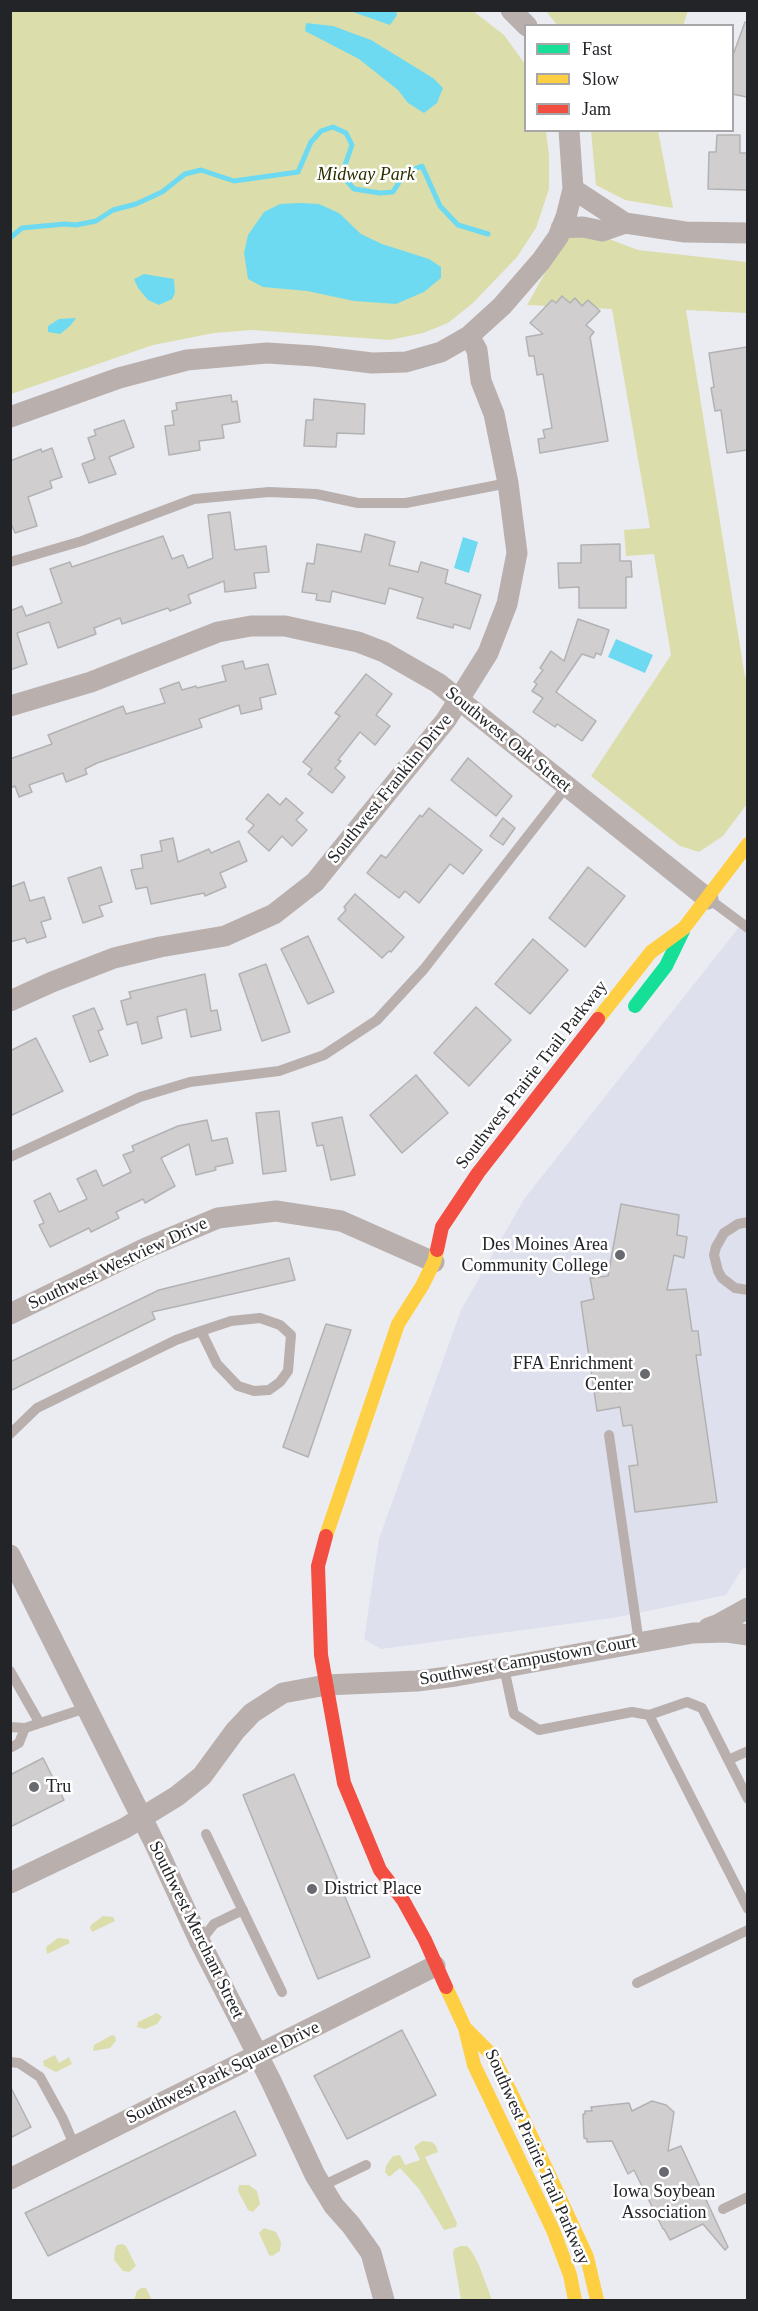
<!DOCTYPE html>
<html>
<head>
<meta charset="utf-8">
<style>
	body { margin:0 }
	#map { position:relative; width:758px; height:2311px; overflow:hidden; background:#ebecf2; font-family:"Times New Roman",serif }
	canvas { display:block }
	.frame { position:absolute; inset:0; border:12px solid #232428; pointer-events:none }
	.legend { position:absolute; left:524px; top:24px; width:210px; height:108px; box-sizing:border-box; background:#fff; border:2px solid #a7a7a9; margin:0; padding:8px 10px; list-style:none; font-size:18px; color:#232428 }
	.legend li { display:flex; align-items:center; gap:12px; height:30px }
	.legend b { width:30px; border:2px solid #a7a7a9 }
</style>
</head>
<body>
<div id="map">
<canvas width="758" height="2311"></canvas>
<div class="frame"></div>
<ul class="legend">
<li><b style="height:8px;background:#16e098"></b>Fast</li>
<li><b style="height:8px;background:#ffcf43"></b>Slow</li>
<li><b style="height:8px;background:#f24e42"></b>Jam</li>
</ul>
</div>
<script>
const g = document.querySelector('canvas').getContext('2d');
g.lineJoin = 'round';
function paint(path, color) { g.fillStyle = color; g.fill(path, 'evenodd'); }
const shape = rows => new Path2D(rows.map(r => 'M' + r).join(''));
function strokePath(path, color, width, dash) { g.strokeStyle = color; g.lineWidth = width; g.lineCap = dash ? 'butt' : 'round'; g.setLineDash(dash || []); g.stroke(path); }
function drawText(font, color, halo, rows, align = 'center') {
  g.font = font + ' "Times New Roman",serif'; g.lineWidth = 5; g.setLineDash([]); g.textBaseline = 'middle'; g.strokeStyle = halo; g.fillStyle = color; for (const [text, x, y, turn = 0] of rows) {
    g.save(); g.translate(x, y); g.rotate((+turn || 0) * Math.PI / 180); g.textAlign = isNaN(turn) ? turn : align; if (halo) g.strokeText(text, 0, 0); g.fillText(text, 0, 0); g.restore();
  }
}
const built = shape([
	[747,917,747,1568,742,1569,726,1595,613,1618,381,1649,364,1639,379,1539,461,1310,524,1199]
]);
const green = shape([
	[11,11,473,11,504,35,525,64,526,130,546,131,549,155,549,189,536,228,517,257,473,303,448,323,423,333,390,340,252,330,214,333,153,345,11,394],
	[546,11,688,11,683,26,557,25],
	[591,131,658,131,673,208,625,200,596,185],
	[572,225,638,250,747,262,747,313,686,310,745,677,748,678,747,804,723,836,699,852,680,846,591,776,671,655,654,554,626,556,624,530,650,528,612,309,527,305],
	[103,1916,113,1917,115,1921,92,1932,90,1928,91,1925],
	[58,1938,68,1939,70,1943,47,1954,46,1947],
	[157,2013,162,2017,157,2024,145,2029,137,2027,138,2022],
	[112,2035,115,2036,116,2041,110,2048,93,2051,94,2045],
	[55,2055,59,2063,69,2057,72,2064,56,2072,44,2066,43,2061],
	[422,2141,432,2142,436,2146,438,2152,425,2157,457,2223,456,2227,444,2230,419,2189,400,2168,389,2177,385,2172,386,2166,393,2156,400,2155,405,2165,420,2160,414,2147],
	[239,2185,249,2185,257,2191,260,2204,253,2212,248,2210,238,2191],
	[264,2228,276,2232,281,2242,280,2251,272,2256,269,2255,259,2233],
	[122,2244,126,2246,136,2266,129,2272,123,2271,114,2260,115,2249,117,2245],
	[460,2246,467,2246,472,2252,479,2265,492,2300,461,2300,453,2253,454,2249],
	[141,2288,146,2288,152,2300,134,2300,137,2291]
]);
const water = shape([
	[350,11,396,11,397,15,390,25],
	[306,23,333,26,371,40,433,78,443,88,437,103,424,113,408,103,398,90,359,59,305,31],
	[300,203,319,204,339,213,361,234,382,244,429,259,441,267,441,278,424,292,396,304,354,301,307,291,263,287,248,279,244,253,248,235,264,212,280,204],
	[144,274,174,279,175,293,172,299,159,305,148,300,138,288,134,279],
	[76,318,70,326,60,334,48,332,48,326,59,319],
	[463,537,478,542,469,573,454,568],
	[616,639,653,655,645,673,608,657]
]);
const stream = shape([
	[10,238,22,228,65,224,76,225,96,221,113,210,136,204,162,192,185,174,201,170,234,181,298,172,311,142,321,131,333,127,346,133,352,145,344,168,346,180,354,189,380,193,393,192,405,173,422,166,440,206,458,225,488,234]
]);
const building = shape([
	[745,22,747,22,747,97,732,94,732,58,745,22],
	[717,135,740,135,740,153,747,153,747,190,708,189,709,152,716,152,717,135],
	[562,296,570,303,575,298,582,306,588,300,600,311,586,325,594,332,590,337,608,441,540,453,538,439,545,438,543,430,552,428,543,374,537,375,534,356,529,356,526,337,543,334,530,323,552,300,556,303,562,296],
	[747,347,747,450,727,453,721,410,715,411,711,388,714,387,709,353,747,347],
	[231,395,232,402,237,401,240,422,222,425,224,438,199,441,200,450,169,455,165,426,174,425,172,411,177,410,176,403,231,395],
	[314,399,365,404,364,434,337,433,336,447,304,446,306,420,313,420,314,399],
	[124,420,134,447,109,457,116,474,89,483,82,464,95,459,88,438,96,435,94,430,124,420],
	[52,448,62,477,50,481,52,488,28,497,37,526,15,533,10,521,10,461,41,449,42,452,52,448],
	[230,512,235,550,266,546,269,572,254,573,256,588,225,592,224,581,188,595,191,603,170,611,168,608,122,624,120,618,94,628,96,634,58,648,49,622,17,633,27,664,10,670,10,611,22,606,26,616,62,603,50,569,70,562,72,567,163,536,172,559,183,555,188,568,213,558,208,515,230,512],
	[365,534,395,542,389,565,418,572,421,562,448,570,445,583,481,595,470,629,454,624,453,628,417,618,423,598,389,588,385,604,332,591,330,602,316,600,317,594,302,592,307,563,314,564,317,544,361,552,365,534],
	[620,544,620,561,631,561,632,577,626,577,626,608,579,608,579,587,559,588,558,563,581,563,581,545,620,544],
	[578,619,609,630,601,655,596,653,594,658,582,654,556,692,596,721,582,741,557,724,555,727,533,712,543,698,532,691,537,684,534,682,543,670,540,668,551,651,564,661,578,619],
	[243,661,245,669,268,664,276,694,260,698,262,709,241,714,239,705,199,719,202,727,97,763,85,769,87,774,66,782,63,773,29,785,32,792,19,797,15,786,10,788,10,759,52,744,48,735,123,706,126,714,165,703,160,689,179,682,182,690,196,686,197,688,226,681,222,666,243,661],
	[366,674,392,694,376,715,390,726,375,745,360,732,338,760,341,761,335,768,345,777,332,793,308,774,312,769,303,762,340,716,335,713,366,674],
	[468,758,512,796,496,816,451,780,468,758],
	[268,794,280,805,286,798,303,813,296,820,307,830,292,846,282,836,269,851,248,832,254,825,246,819,268,794],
	[429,808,482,850,463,874,450,864,419,903,405,891,399,898,367,873,381,855,386,858,420,815,422,817,429,808],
	[503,818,515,828,503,845,490,836,503,818],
	[173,838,178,862,209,849,211,853,239,841,247,861,220,873,226,887,205,896,204,893,151,904,147,887,136,889,131,870,143,868,141,855,162,851,160,841,173,838],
	[101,867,112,902,99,906,103,916,83,923,68,878,101,867],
	[588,867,625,896,585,947,549,918,588,867],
	[24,882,30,901,44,897,51,919,41,922,46,937,27,943,25,938,10,942,11,887,24,882],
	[355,894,404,937,391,952,389,951,382,958,338,919,346,910,344,907,355,894],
	[308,936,334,992,308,1004,281,949,308,936],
	[533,939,568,970,530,1014,495,984,533,939],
	[266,964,290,1032,262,1041,239,974,266,964],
	[205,974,211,1011,217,1010,221,1030,191,1037,186,1009,157,1017,162,1038,142,1044,137,1022,127,1025,121,1001,131,998,129,992,205,974],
	[476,1007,511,1040,469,1086,434,1053,476,1007],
	[94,1008,103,1029,98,1031,108,1055,90,1062,73,1016,94,1008],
	[36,1038,63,1091,10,1116,10,1051,36,1038],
	[416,1075,448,1113,402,1153,370,1115,416,1075],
	[279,1111,286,1171,263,1174,256,1113,279,1111],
	[342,1117,355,1175,331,1180,323,1145,317,1146,312,1123,342,1117],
	[207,1120,212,1141,227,1138,233,1163,215,1167,216,1170,196,1175,189,1144,161,1158,175,1186,145,1203,143,1199,116,1212,119,1218,91,1232,89,1228,50,1247,39,1225,44,1223,34,1201,50,1193,59,1212,87,1199,77,1179,96,1170,103,1186,131,1172,123,1155,134,1151,132,1146,178,1126,207,1120],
	[621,1204,679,1215,677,1235,687,1237,684,1258,674,1255,667,1290,686,1289,692,1331,698,1331,701,1355,696,1355,717,1502,635,1512,629,1466,638,1465,632,1425,623,1426,620,1407,597,1411,581,1302,594,1299,590,1278,608,1276,621,1204],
	[289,1258,295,1280,152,1312,155,1319,10,1391,10,1362,159,1290,289,1258],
	[326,1324,351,1330,308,1457,283,1447,326,1324],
	[43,1758,64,1800,10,1827,10,1775,43,1758],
	[294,1774,370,1957,318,1979,243,1795,294,1774],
	[402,2030,436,2095,347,2139,314,2076,402,2030],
	[10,2086,31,2127,10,2138,10,2086],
	[652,2101,666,2105,674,2112,668,2151,681,2146,728,2247,725,2250,703,2224,670,2240,664,2229,663,2229,634,2170,628,2174,612,2141,587,2142,587,2139,584,2138,583,2114,585,2114,585,2111,592,2111,591,2107,629,2103,632,2111,652,2101],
	[235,2111,256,2155,48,2256,25,2213,235,2111]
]);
const lane = shape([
	[10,562,82,541,194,499,269,492,316,494,358,503,406,503,508,483],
	[709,899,748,928],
	[10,1157,140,1097,190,1082,279,1071,324,1055,377,1020,424,969,566,787],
	[748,1222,738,1224,724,1233,716,1247,714,1255,718,1271,722,1278,735,1288,748,1290],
	[10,1434,37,1408,176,1340,201,1331,231,1321,260,1318,280,1325,291,1335,288,1371,280,1382,269,1390,254,1391,238,1386,217,1364,201,1331],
	[609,1435,639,1643],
	[504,1668,514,1714,539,1730,632,1712,649,1715,687,1702,702,1708,748,1799],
	[10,1671,39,1722],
	[649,1715,748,1909],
	[10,1727,25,1728,86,1708],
	[10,1748,19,1743,25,1728],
	[728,1760,748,1751],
	[206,1834,282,1992],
	[200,1942,214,1924,243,1910],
	[637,1983,748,1930],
	[10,2062,19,2063,40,2077,63,2119,75,2147],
	[322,2186,366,2165],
	[723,2209,748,2197]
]);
const street = shape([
	[511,10,527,26],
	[625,223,685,232,748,233],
	[561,228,583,227,602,231,625,223,573,189],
	[10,417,119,378,187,360,267,353,314,356,372,363,406,362,441,352,469,336,502,306,541,261,558,237,566,217,573,189,569,130],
	[10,706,91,682,218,632,251,626,285,626,358,642,384,652,438,683,708,899],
	[10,1001,52,982,114,958,160,947,225,936,274,914,315,882,446,720,488,653,507,604,517,553,508,483,494,414,481,381,477,350,469,336],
	[10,1314,146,1248,218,1218,276,1211,341,1221,434,1262],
	[10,1555,155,1844,200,1942,271,2081,315,2175,334,2206,351,2225,371,2253,384,2300],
	[708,1628,719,1624,748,1608],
	[10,1883,125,1828,177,1796,202,1776,235,1731,252,1713,283,1693,326,1685,417,1681,456,1676,693,1633,727,1632,748,1635],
	[10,2179,435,1966]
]);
const fast = shape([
	[635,1006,666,966,683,931]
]);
const slow = shape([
	[598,1019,651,952,684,928,748,844],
	[326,1536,398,1324,422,1286,434,1262,437,1250],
	[446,1987,465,2028,474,2065,553,2230,570,2275,575,2300],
	[465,2028,492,2055,514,2099,587,2257,597,2300]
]);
const jam = shape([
	[437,1250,442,1227,478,1173,598,1019],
	[326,1536,318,1566,321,1655,344,1783,380,1870,403,1900,425,1940,446,1987]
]);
const markers = [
	[620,1255,6,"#696a6f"],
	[645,1374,6,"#696a6f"],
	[34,1787,6,"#696a6f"],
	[312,1889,6,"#696a6f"],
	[664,2172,6,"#696a6f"]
];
const parkNames = [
	["Midway Park",366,175]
];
const streetNames = [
	["Southwest Oak Street",508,740,39],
	["Southwest Franklin Drive",390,789,-51],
	["Southwest Prairie Trail Parkway",532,1075,-52],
	["Southwest Westview Drive",118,1264,-25],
	["Southwest Campustown Court",528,1661,-10],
	["Southwest Merchant Street",196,1930,64],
	["Southwest Park Square Drive",223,2073,-26],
	["Southwest Prairie Trail Parkway",537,2157,66]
];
const poiNames = [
	["Des Moines Area",608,1245],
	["Community College",608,1266],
	["FFA Enrichment",633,1364],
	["Center",633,1385],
	["Tru",46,1787,"left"],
	["District Place",324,1889,"left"],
	["Iowa Soybean",664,2192,"center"],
	["Association",664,2213,"center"]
];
paint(built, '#dee1ed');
paint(green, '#dbdeaa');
paint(water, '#6edaf1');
strokePath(stream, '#6edaf1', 5);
paint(building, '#d0cecf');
strokePath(building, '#b3b2b3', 1.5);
strokePath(lane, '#b9b0ae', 10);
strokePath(street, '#b9b0ae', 21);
strokePath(fast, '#16e098', 14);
strokePath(slow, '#ffcf43', 14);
strokePath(jam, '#f24e42', 14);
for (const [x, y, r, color] of markers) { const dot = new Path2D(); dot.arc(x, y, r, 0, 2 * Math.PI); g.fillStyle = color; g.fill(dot); strokePath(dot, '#fff', 2); }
drawText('italic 18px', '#2d2e00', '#fff', parkNames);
drawText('18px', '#232428', '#fff', streetNames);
drawText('18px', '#232428', '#fff', poiNames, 'right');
</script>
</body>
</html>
